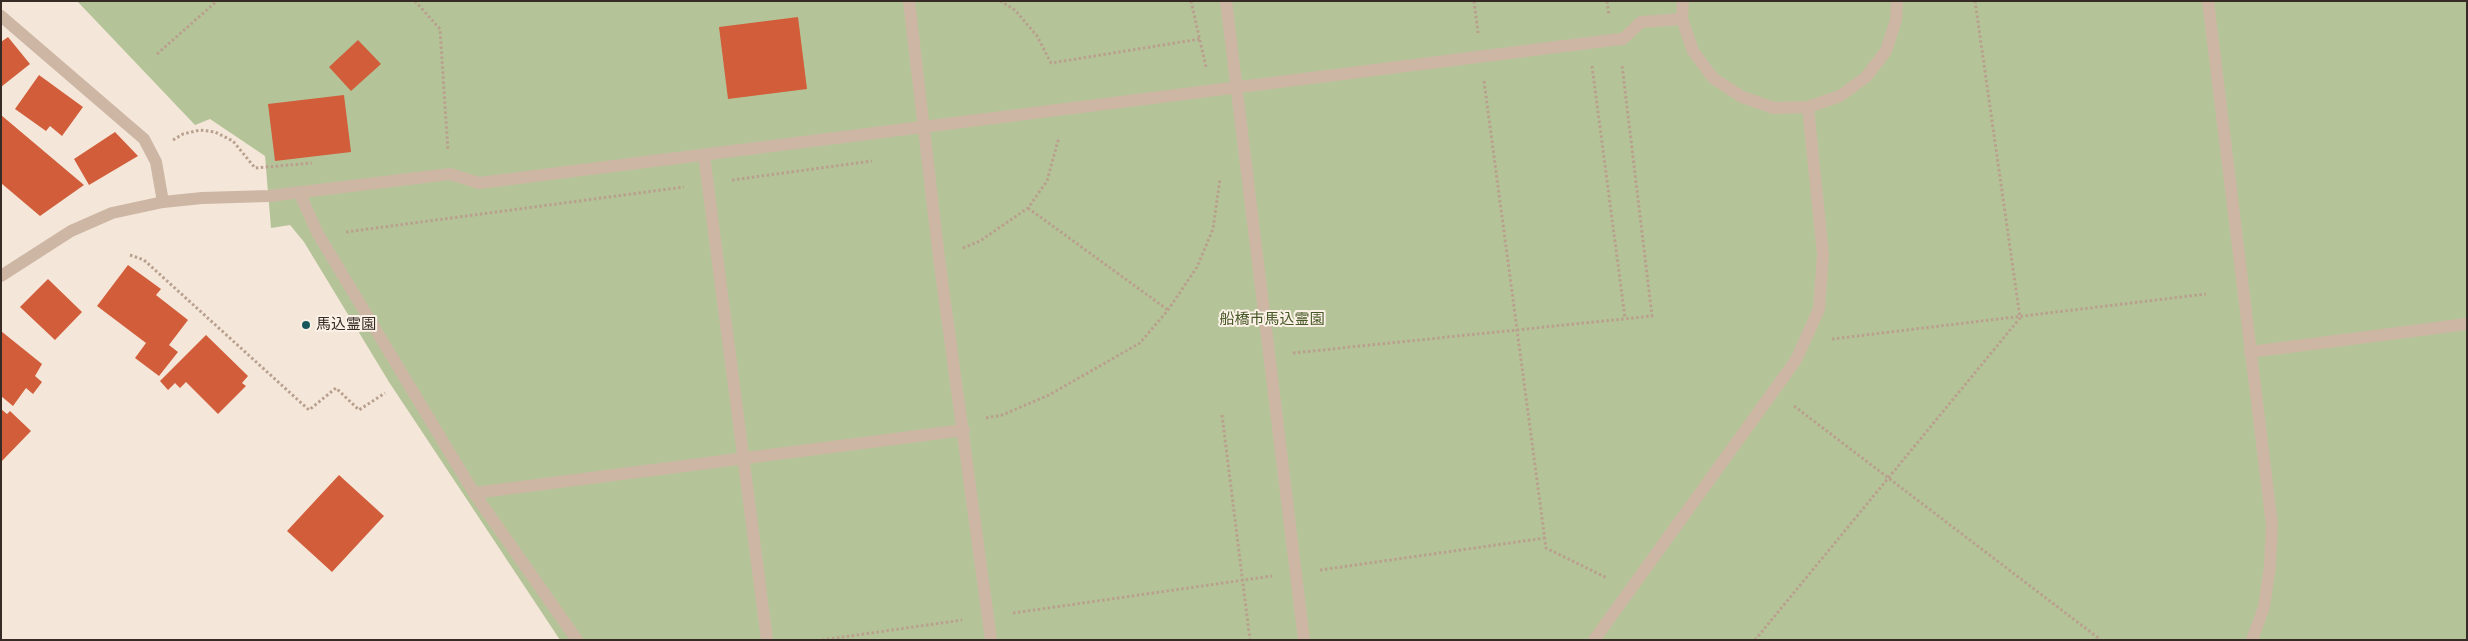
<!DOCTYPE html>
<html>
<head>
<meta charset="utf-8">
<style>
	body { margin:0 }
	#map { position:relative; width:2468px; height:641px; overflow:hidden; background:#f4e7d9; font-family:"Nunito Sans",sans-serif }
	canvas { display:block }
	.frame { position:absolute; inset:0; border:2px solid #372b26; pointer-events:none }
</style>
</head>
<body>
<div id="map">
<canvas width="2468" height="641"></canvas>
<div class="frame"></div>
</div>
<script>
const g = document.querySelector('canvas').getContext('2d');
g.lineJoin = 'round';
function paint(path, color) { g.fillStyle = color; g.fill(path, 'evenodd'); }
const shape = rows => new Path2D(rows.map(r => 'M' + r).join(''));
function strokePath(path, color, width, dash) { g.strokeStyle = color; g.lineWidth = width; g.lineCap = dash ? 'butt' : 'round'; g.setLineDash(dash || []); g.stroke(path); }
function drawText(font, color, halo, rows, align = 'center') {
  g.font = font + ' "Nunito Sans","Noto Sans JP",sans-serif'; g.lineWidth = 4; g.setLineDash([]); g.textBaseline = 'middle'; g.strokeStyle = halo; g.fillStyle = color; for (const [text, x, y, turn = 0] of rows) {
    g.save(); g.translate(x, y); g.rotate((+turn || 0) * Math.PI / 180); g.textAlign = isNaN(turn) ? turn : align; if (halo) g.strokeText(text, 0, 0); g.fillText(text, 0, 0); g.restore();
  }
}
const green = shape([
	[77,1,2467,1,2467,640,560,640,389,382,304,242,290,225,271,228,265,156,210,119,195,125]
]);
const building = shape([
	[798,17,807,89,728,99,719,27],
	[8,37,30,64,1,87,1,42],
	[358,40,381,64,351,91,329,67],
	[39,75,83,107,62,136,50,126,46,131,15,109],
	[344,95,351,152,275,161,268,104],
	[1,115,84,185,40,216,1,183],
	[115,132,138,156,89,185,74,159],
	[128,265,161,289,156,295,188,320,169,345,178,352,159,376,135,358,146,343,97,306],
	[48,279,82,312,55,340,20,307],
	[1,331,42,364,35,376,42,382,33,394,26,388,13,406,1,396],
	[206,335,248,376,242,383,246,386,218,414,186,382,180,388,175,383,168,390,160,381],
	[1,409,7,414,10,411,31,431,1,462],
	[339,475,384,516,332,572,287,531]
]);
const path = shape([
	[415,1,440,29,448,151],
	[1000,1,1015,10,1037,36,1051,63,1200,39],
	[1191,1,1206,67],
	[1474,1,1478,33],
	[1607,1,1609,15],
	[157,54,217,1],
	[1592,66,1625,318],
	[1484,81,1546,548,1607,578],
	[173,140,183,134,200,130,215,132,233,141,255,168,312,163],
	[732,180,872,161],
	[1028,208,1168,310],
	[346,232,684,187],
	[963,248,980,241,1028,208,1047,181,1059,137],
	[130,255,144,260,309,410,336,388,359,410,385,393],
	[1832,339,2206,294],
	[1293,353,1652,316,1622,65],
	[1794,406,2101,640],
	[1222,415,1250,640],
	[986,418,1002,415,1049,395,1140,343,1168,310,1197,267,1213,229,1220,179],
	[1320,570,1545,538],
	[1013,613,1272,576],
	[822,640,962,620],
	[1755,640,2020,318,1975,1]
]);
const minor = shape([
	[909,1,939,258,991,640],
	[1226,1,1304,640],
	[1683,1,1682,19,1693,51,1713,78,1742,97,1774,108,1808,107,1840,96,1866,77,1886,51,1896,20,1897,1],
	[2208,1,2272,525,2270,566,2264,607,2252,640],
	[1,16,144,139,156,162,163,202],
	[704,155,767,640],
	[299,192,318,234,474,493,577,640],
	[1,276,71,231,112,213,163,202,202,198,269,196,450,174,479,183,1612,40,1623,39,1641,22,1682,19],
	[2250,352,2467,324],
	[474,493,964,430],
	[1594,640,1796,360,1819,309,1823,255,1808,107]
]);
const markers = [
	[306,325,5,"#18595d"]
];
const parkNames = [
	["船橋市馬込霊園",1272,320]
];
const poiNames = [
	["馬込霊園",316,325]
];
paint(green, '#b5c498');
paint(building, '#d15d3a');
strokePath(path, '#b9a08e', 3, [2.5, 2.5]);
strokePath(minor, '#cdb6a4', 12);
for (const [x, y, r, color] of markers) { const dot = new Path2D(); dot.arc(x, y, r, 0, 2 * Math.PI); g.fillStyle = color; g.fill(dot); strokePath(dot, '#fbf1e6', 2); }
drawText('15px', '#475828', '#fbf1e6', parkNames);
drawText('15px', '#372b26', '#fbf1e6', poiNames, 'left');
</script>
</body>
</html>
